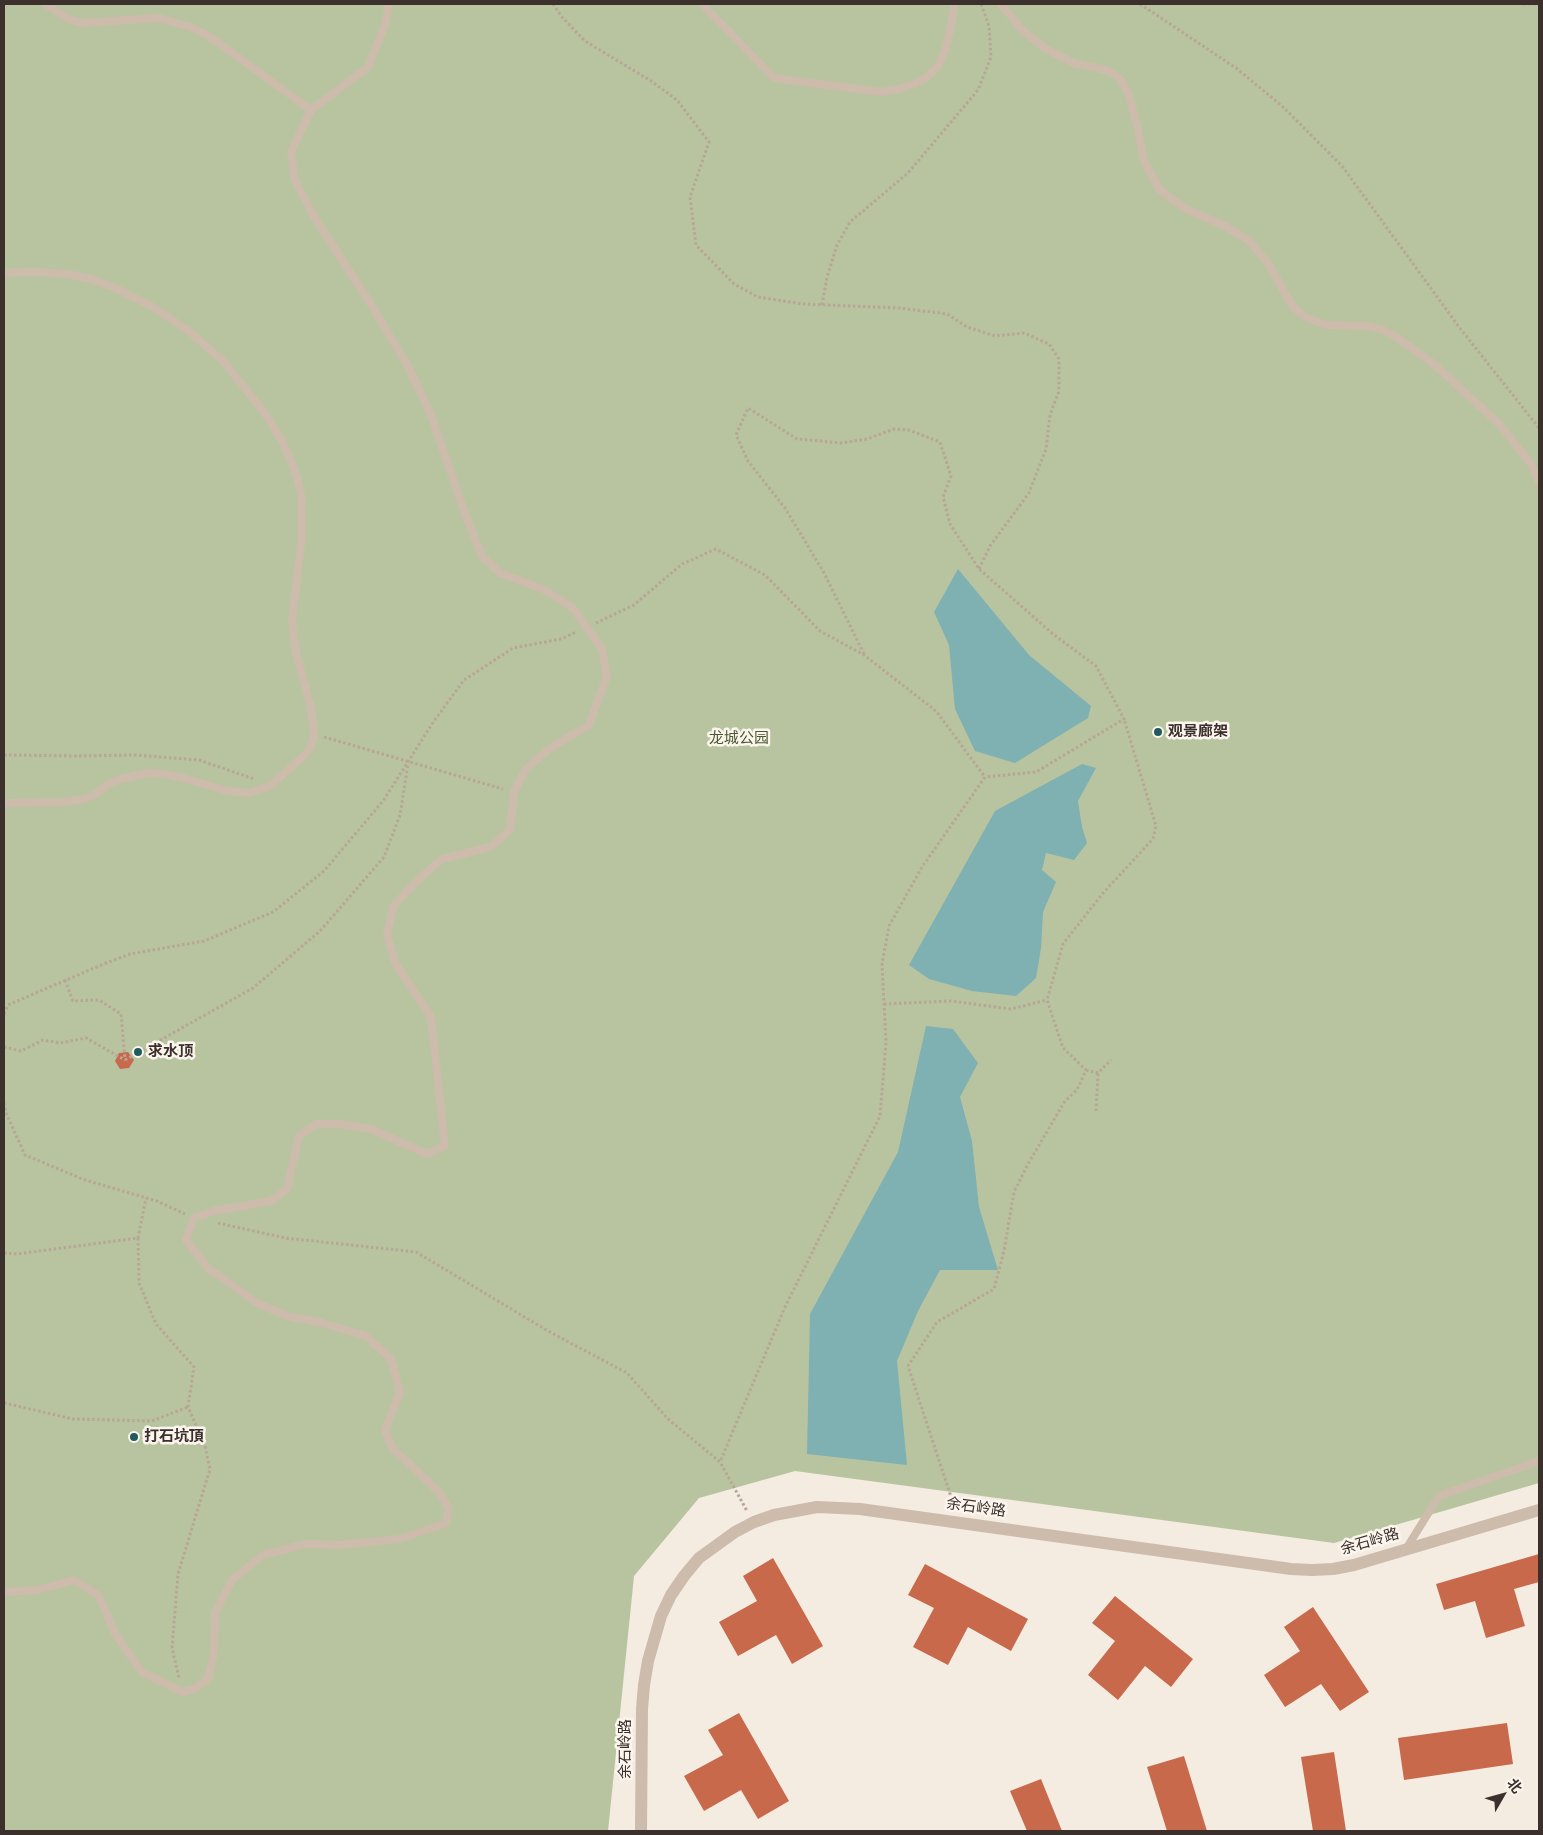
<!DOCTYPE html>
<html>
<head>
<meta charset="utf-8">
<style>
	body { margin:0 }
	#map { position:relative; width:1543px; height:1835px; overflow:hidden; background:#f4ebe1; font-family:"Archivo Narrow","Noto Sans SC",sans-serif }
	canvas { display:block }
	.frame { position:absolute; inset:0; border:5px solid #3b302b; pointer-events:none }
	.north { position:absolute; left:1478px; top:1770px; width:50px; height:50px; -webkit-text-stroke:4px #fbf5ee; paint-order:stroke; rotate:52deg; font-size:14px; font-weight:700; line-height:20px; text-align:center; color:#3b302b }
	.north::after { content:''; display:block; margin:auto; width:18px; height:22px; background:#3b302b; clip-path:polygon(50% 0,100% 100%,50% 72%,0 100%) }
</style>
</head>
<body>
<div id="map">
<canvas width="1543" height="1835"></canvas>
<div class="frame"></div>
<div class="north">北</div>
</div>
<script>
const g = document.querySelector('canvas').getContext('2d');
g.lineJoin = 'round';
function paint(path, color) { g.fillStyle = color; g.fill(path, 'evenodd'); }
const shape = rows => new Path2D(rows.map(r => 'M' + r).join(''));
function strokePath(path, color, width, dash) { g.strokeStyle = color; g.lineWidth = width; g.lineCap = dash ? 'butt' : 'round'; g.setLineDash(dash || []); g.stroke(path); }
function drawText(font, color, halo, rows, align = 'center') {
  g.font = font + ' "Archivo Narrow","Noto Sans SC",sans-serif'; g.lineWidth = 5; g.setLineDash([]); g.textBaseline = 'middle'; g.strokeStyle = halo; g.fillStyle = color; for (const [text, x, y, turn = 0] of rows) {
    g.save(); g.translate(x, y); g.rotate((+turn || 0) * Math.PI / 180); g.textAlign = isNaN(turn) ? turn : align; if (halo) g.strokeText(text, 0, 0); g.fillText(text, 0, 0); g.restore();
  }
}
const green = shape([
	[4,4,1539,4,1539,1483,1334,1543,795,1471,699,1498,634,1576,608,1831,4,1831]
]);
const water = shape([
	[958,569,1029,655,1091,706,1088,718,1015,763,975,751,955,709,949,645,934,612],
	[1082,764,1096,768,1078,801,1082,827,1087,843,1074,860,1046,853,1042,870,1056,882,1043,912,1041,948,1036,978,1016,996,972,991,929,979,909,965,995,811],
	[926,1026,953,1029,978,1063,960,1097,972,1141,979,1207,998,1270,940,1270,918,1311,897,1361,907,1465,807,1454,810,1314,898,1152]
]);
const building = shape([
	[128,1052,134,1060,129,1068,120,1069,115,1061,119,1053],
	[1539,1554,1539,1582,1514,1589,1525,1626,1486,1638,1475,1601,1444,1610,1436,1584],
	[773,1558,823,1646,792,1664,776,1635,738,1656,719,1622,757,1601,743,1576],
	[925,1564,1028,1619,1011,1651,968,1627,948,1665,913,1647,934,1608,908,1595],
	[1115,1596,1193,1659,1171,1687,1145,1666,1118,1700,1088,1675,1115,1641,1092,1623],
	[1313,1607,1369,1692,1340,1711,1321,1684,1285,1707,1264,1675,1300,1651,1284,1627],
	[739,1713,789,1801,758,1819,741,1790,704,1811,684,1776,723,1755,708,1730],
	[1507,1723,1513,1764,1404,1780,1398,1738],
	[1334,1752,1346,1831,1313,1831,1301,1757],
	[1184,1756,1207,1831,1167,1831,1147,1767],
	[1041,1779,1062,1831,1027,1831,1010,1791]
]);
const path = shape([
	[553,4,562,17,585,41,651,81,677,100,709,142,690,197,696,245,734,284,758,297,803,304,899,308,947,314,967,327,995,336,1024,333,1049,344,1059,359,1059,391,1050,415,1046,449,1029,493,990,546,979,569],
	[1140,4,1236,68,1282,106,1342,166,1459,327,1539,428],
	[1523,4,1535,4],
	[822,305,827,277,837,245,850,222,908,173,978,90,991,57,989,26,981,4],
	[596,623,634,605,682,564,716,549,765,575,820,631,864,655,936,711,985,777,922,867,889,926,882,964,886,1042,880,1116,785,1307,720,1462],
	[864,654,823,571,785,508,748,461,736,435,748,408,797,439,842,443,867,439,894,429,909,430,940,442,951,476,943,497,950,524,979,569,1053,634,1096,666,1124,719,1036,772,985,777],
	[324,737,503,789],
	[4,755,76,756,134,755,199,760,254,779],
	[65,980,73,1001,99,1000,121,1014,125,1059],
	[884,1004,951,1001,1011,1009,1047,1000],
	[4,1014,8,1005,106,963,130,954,204,941,273,912,324,871,383,801,434,721,464,680,513,648,561,639,576,632],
	[4,1047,21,1051,43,1040,60,1043,86,1038,125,1060],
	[125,1060,253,988,320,931,384,857,400,815,408,764],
	[1086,1070,1098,1073,1111,1060],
	[4,1103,6,1113,25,1155,85,1180,157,1201,185,1214],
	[1096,1111,1098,1073],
	[218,1223,285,1238,416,1252,548,1331,627,1373,668,1419,720,1462,747,1511],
	[138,1238,139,1283,156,1324,194,1367,188,1407,205,1446,210,1469,178,1574,172,1648,179,1678],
	[4,1253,17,1254,138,1238,146,1198],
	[4,1403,73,1419,152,1421,188,1407],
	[955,1509,908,1366,937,1322,994,1289,1004,1251,1014,1192,1028,1164,1065,1101,1077,1090,1086,1070,1063,1048,1047,1000,1063,944,1103,893,1153,839,1156,826,1124,719]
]);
const lane = shape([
	[45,4,69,19,81,23,159,18,191,27,210,37,311,110],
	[702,4,774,78,881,92,899,89,915,84,927,77,938,66,944,53,951,27,954,4],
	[1001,4,1022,30,1046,49,1074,63,1106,70,1114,74,1121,80,1129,95,1137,126,1144,161,1160,190,1186,209,1227,227,1248,240,1268,263,1293,307,1305,317,1326,325,1368,326,1383,330,1396,337,1434,364,1499,424,1531,464,1539,482],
	[4,273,37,272,68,274,91,279,113,287,153,307,186,329,222,360,264,412,282,441,289,456,296,474,301,493,302,535,292,621,296,652,311,708,314,734,311,746,305,755,271,785,259,790,249,793,228,791,183,778,164,774,148,773,121,779,109,784,92,796,79,800,65,802,4,803],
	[1406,1549,1439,1496,1539,1461],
	[4,1592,38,1590,74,1580,99,1596,115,1634,142,1672,182,1692,194,1689,208,1679,214,1654,215,1613,232,1580,263,1555,306,1544,340,1545,400,1539,446,1523,449,1509,439,1492,392,1448,385,1430,400,1392,391,1359,366,1336,319,1322,287,1316,257,1303,208,1268,186,1240,194,1218,214,1211,271,1201,287,1189,299,1136,316,1124,338,1124,371,1129,427,1154,445,1146,431,1017,395,963,387,934,394,905,419,879,442,859,490,847,510,830,514,792,525,770,550,748,589,725,607,676,602,649,573,608,545,590,500,573,482,556,465,514,431,415,409,368,370,303,313,215,295,180,291,152,311,110,368,67,385,25,389,4]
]);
const street = shape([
	[641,1831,642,1709,644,1685,648,1661,661,1616,671,1595,684,1576,699,1558,735,1532,754,1522,774,1515,817,1507,860,1509,1291,1569,1312,1570,1333,1569,1354,1565,1539,1510]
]);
const markers = [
	[1158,732,5,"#1f5a5e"],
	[138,1052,5,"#1f5a5e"],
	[134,1437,5,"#1f5a5e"]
];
const poiNames = [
	["观景廊架",1168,732],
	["求水顶",148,1052],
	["打石坑頂",144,1437]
];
const parkNames = [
	["龙城公园",739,739]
];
const streetNames = [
	["余石岭路",976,1508,8],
	["余石岭路",1370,1542,-16],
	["余石岭路",626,1749,-90]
];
paint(green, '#b8c4a0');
paint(water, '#7fb0b2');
paint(building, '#c8694b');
strokePath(path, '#b9a596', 3, [2.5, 2.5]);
strokePath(lane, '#cdbbac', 8);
strokePath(street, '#cdbbac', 12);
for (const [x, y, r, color] of markers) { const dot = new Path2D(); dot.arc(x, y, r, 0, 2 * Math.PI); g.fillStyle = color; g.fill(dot); strokePath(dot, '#fbf5ee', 2); }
drawText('bold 15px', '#3b302b', '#fbf5ee', poiNames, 'left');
drawText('15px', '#4a5a2e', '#fbf5ee', parkNames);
drawText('15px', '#3b302b', '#fbf5ee', streetNames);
</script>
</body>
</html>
